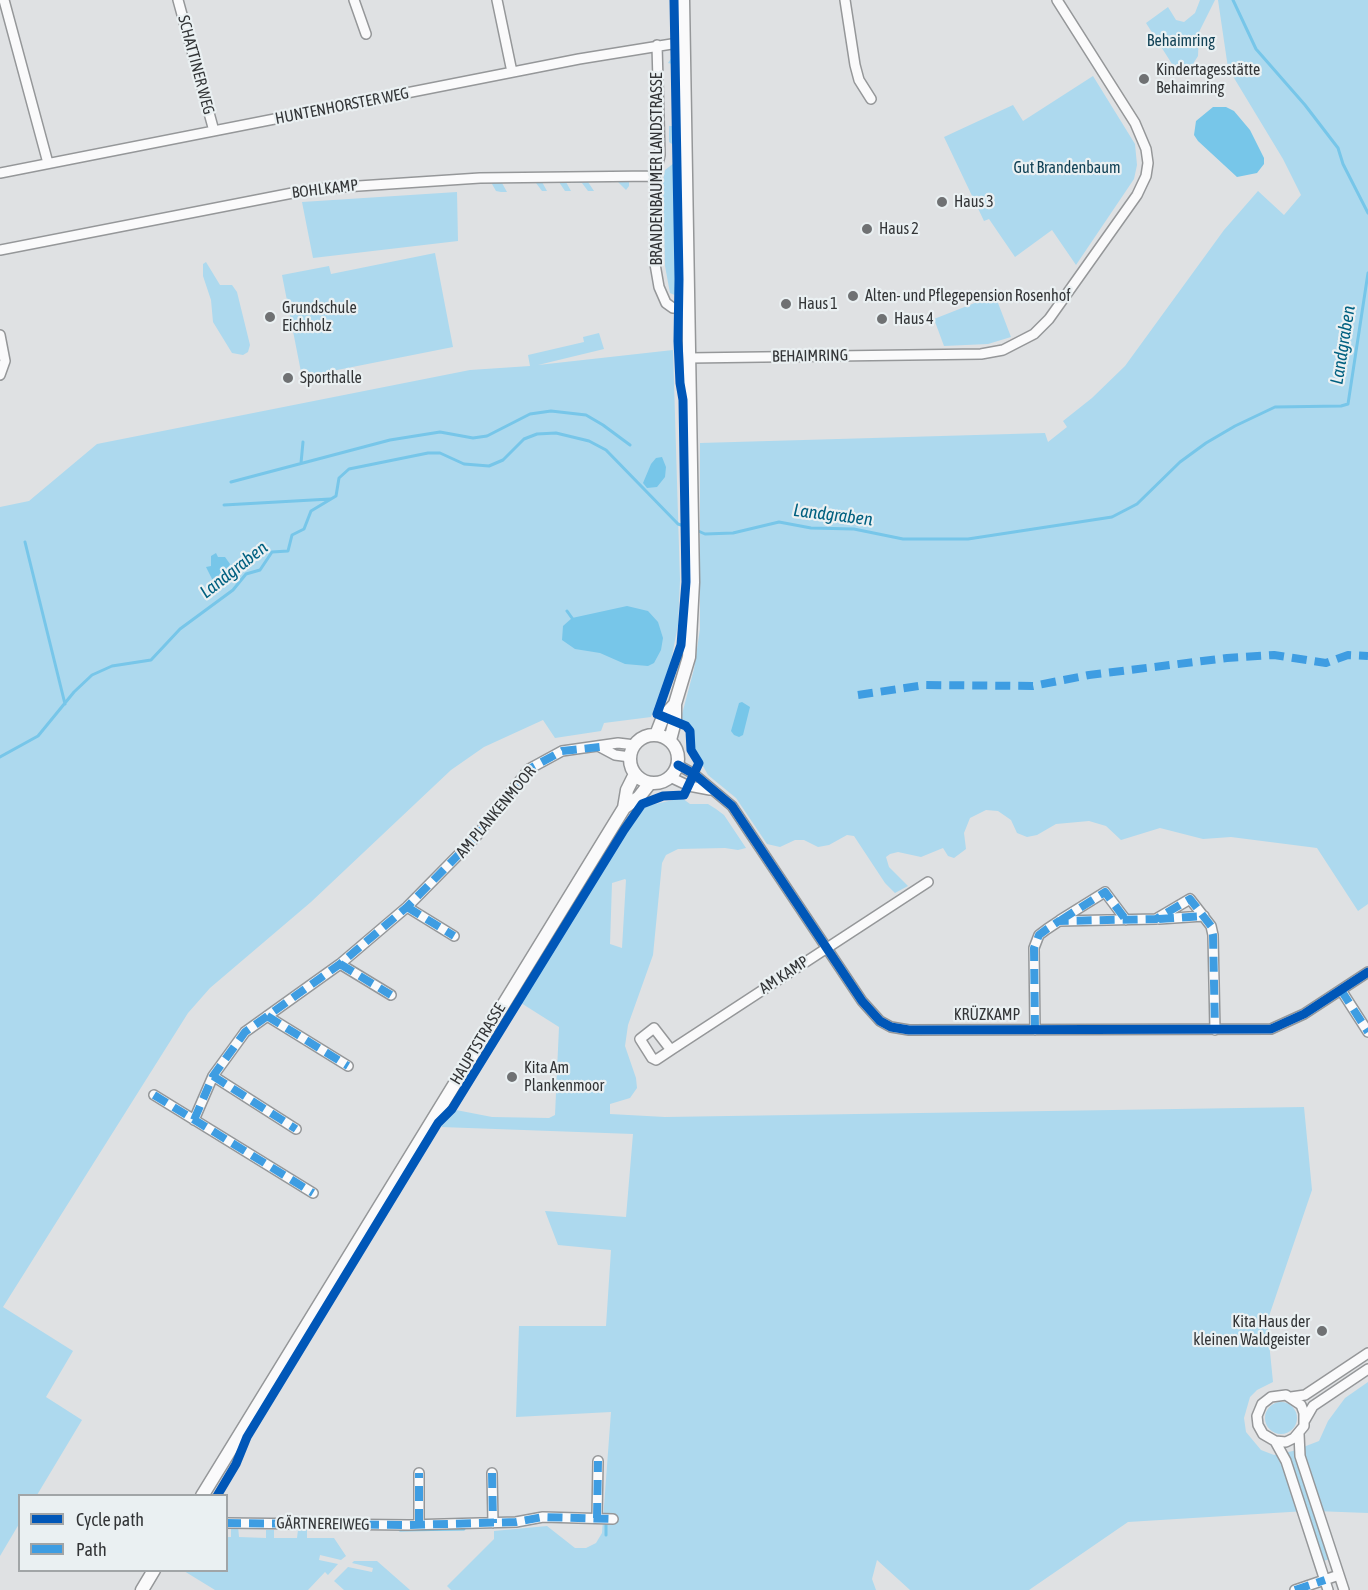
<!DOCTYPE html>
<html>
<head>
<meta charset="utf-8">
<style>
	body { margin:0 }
	#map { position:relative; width:1368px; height:1590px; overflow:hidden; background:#dfe1e3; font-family:"Asap Condensed",sans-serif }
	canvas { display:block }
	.legend { position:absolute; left:18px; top:1494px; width:210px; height:78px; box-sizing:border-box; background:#eaf0f2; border:2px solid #a1a5a7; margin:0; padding:8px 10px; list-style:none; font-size:18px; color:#333537 }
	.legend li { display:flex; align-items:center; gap:12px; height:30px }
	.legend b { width:30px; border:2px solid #a1a5a7 }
</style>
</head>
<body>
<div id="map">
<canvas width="1368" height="1590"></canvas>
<ul class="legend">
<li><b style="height:8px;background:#0057b8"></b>Cycle path</li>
<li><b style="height:8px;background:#3e9de2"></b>Path</li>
</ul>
</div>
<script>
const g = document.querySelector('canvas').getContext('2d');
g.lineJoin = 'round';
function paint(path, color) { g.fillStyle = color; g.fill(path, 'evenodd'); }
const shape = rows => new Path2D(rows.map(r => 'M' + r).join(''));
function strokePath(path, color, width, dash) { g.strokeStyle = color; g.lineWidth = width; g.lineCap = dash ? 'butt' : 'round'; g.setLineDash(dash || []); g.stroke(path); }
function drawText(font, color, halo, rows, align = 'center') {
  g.font = font + ' "Asap Condensed",sans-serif'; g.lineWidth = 4.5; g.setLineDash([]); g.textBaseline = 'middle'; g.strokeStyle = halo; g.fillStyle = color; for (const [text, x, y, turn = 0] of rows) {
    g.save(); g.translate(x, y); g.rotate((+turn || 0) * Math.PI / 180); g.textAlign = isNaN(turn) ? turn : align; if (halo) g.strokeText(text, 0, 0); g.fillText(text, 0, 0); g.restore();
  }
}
const green = shape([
	[1200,0,1215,0,1199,32,1198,56,1191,67,1179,75,1146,23,1168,7,1176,20,1184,22,1195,13],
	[1218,0,1368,0,1368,904,1358,911,1317,848,1231,837,1203,839,1160,828,1121,840,1106,826,1089,821,1056,824,1037,835,1027,837,1017,833,1011,820,998,811,986,810,970,818,964,833,966,849,954,858,948,856,943,848,921,857,898,852,890,854,886,857,889,867,908,886,895,893,885,883,854,836,847,835,829,845,818,847,804,840,795,840,780,847,767,844,736,798,708,775,694,750,691,728,681,718,694,669,700,629,700,443,1045,433,1048,442,1067,427,1063,421,1092,398,1125,366,1224,230,1258,191,1284,215,1301,195,1283,159,1228,68],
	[672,57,679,60,680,139,675,146,669,142,669,126,672,126,672,64,668,63],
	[1093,76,1135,144,1137,165,1134,179,1076,265,1052,230,1015,257,989,219,984,221,944,137,1013,105,1023,121],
	[674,163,680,164,683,295,679,297,670,293,665,266,663,181,665,170],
	[629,180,629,186,626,190,618,182,588,182,594,191,588,191,582,183,566,182,571,191,565,191,559,182,542,182,547,191,542,191,536,183,502,183,507,192,501,192,496,191,492,184,492,182],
	[457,192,458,241,313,258,302,202],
	[435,253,453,347,302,377,282,275,329,266,331,274],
	[206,262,220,285,232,285,237,292,250,345,248,352,243,355,232,353,213,322,211,300,203,276,203,264],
	[995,295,1011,337,988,344,944,346,934,319],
	[599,333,604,349,538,365,673,350,680,580,678,625,671,661,651,717,604,723,601,731,555,738,543,720,484,747,451,770,311,902,210,988,188,1013,3,1307,73,1351,46,1397,82,1420,37,1495,20,1496,19,1524,0,1556,0,507,29,501,97,444,470,370,530,366,528,355,584,342,583,337],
	[682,798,690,804,708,804,716,809,724,815,746,848,738,850,725,848,678,849,666,855,662,863,653,955,628,1025,625,1046,636,1078,637,1088,630,1098,610,1104,610,1114,665,1117,1304,1107,1312,1190,1267,1322,1273,1382,1257,1390,1250,1397,1244,1418,1246,1432,1261,1450,1274,1455,1293,1451,1319,1441,1328,1421,1345,1398,1368,1382,1368,1513,1315,1511,1330,1559,1323,1561,1306,1511,1128,1522,1029,1590,910,1590,877,1560,872,1579,876,1590,451,1590,447,1586,494,1539,494,1531,547,1526,575,1548,586,1548,596,1543,602,1533,611,1412,516,1417,519,1326,606,1326,611,1250,558,1245,545,1211,626,1217,633,1134,441,1127,456,1110,492,1117,549,1118,555,1115,559,1027,521,1003,642,807],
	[625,879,626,880,622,948,610,944,612,883],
	'1265 1418a16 16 0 1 1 32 0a16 16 0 1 1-32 0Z',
	[231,1526,238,1526,239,1537,266,1538,266,1530,274,1530,274,1538,297,1538,298,1530,307,1530,307,1538,334,1538,346,1556,341,1560,320,1555,319,1560,338,1564,328,1575,325,1572,308,1590,215,1590,184,1571,226,1570,227,1537,231,1537],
	[354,1561,377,1561,410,1590,344,1590,334,1581,348,1567,372,1572,373,1568,352,1563]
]);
const water = shape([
	[1213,107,1226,107,1234,111,1250,130,1264,158,1264,164,1257,173,1237,177,1198,141,1194,135,1196,121],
	[662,457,666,467,665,477,657,487,647,488,643,483,651,464,656,458],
	[216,553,218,557,225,557,230,564,226,573,214,583,206,567,211,566,211,556],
	[627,606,648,611,658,622,663,638,661,650,654,663,648,666,625,664,600,653,575,649,562,640,563,626,572,618],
	[742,702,750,707,743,735,739,737,734,735,731,731,739,703]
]);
const stream = shape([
	[1233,0,1256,49,1305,105,1338,148,1343,164,1368,213],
	[301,463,303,442],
	[231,482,390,440,440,432,473,438,487,436,530,414,551,411,586,415,603,425,630,445],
	[224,505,330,499],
	[696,530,705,534,733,533,779,522,811,528,854,529,903,539,968,539,1112,517,1137,504,1180,462,1206,443,1235,426,1275,407,1341,406,1348,404,1368,273],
	[25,542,65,704],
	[567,611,572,618],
	[0,757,38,736,74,692,92,675,112,666,151,660,180,629,233,590,246,574,260,570,272,552,288,551,292,535,304,529,311,511,336,496,339,478,349,469,428,453,440,453,464,464,489,466,503,460,524,439,537,434,556,433,589,441,606,450,678,524,690,528],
	[400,1530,464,1529],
	[606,1535,606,1520]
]);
const minor = shape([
	[4,0,48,163],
	[178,0,214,131],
	[354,0,366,34],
	[497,0,512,72],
	[845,0,855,65,859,80,871,99],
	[657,45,660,155,655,176,655,264,659,287,666,303,673,308,689,309],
	[0,173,579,59,684,42],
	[0,250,313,189,480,178,655,176],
	[0,335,5,361,0,375],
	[689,358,981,354,1003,350,1034,334,1049,319,1137,195,1146,176,1148,163,1146,149,1135,123,1057,0],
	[600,747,615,755,630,757],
	[678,765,694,774,732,806,862,1001,880,1021,891,1027,909,1030,1271,1029,1304,1014,1368,972],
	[670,777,689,786,710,790],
	[407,907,454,936],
	[1159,919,1204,916],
	[1060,920,1105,892,1126,920],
	[340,964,391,995],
	[1341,990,1368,1032],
	[267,1016,348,1066],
	[654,1028,671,1050,656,1060,652,1058,640,1039,654,1028],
	[1035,1030,1034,948,1039,935,1047,929,1059,921,1156,919,1190,899,1211,926,1213,935,1215,1030],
	[671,1050,928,882],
	[213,1076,296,1129],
	[154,1095,313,1193],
	[194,1120,213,1076,245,1032,340,964,407,907,475,838,529,769,562,751,618,743,635,745],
	[1291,1397,1305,1395,1368,1353],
	[1305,1420,1313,1406,1368,1369],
	[1299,1434,1300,1456,1344,1590],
	[1275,1441,1286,1442,1294,1438,1304,1426,1304,1413,1301,1405,1286,1395,1271,1397,1262,1404,1257,1416,1258,1425,1263,1434,1275,1441,1286,1461,1328,1590],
	[492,1473,493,1523],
	[597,1518,598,1461],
	[226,1523,408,1525,516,1522,543,1517,613,1519],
	[419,1524,419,1473],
	[1295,1590,1339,1575]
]);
const secondary = shape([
	'630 759a24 24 0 1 1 48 0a24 24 0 1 1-48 0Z',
	[656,735,663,717,675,704],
	[670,740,675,721,675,704,689,657,693,582,683,0],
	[624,808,639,797,650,783],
	[202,1496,624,808,627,790,635,774],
	[142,1590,154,1570]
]);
const quiet = shape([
	[858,695,925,685,1033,686,1089,675,1227,658,1274,655,1326,663,1348,655,1368,656],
	[407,907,454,936],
	[1159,919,1204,916],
	[1061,920,1105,892,1126,920],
	[340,964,391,995],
	[1341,990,1368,1032],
	[267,1016,348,1066],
	[1035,1030,1034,948,1039,935,1047,929,1059,921,1156,919,1190,899,1211,926,1213,935,1215,1030],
	[213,1076,296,1129],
	[154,1095,313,1193],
	[194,1120,213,1076,245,1032,340,964,407,907,475,838,529,769,562,751,600,747],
	[492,1473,493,1523],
	[597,1518,598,1461],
	[226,1523,408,1525,516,1522,543,1517,613,1519],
	[419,1524,419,1473],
	[1295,1590,1325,1580]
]);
const cycleway = shape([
	[678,765,694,774,732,806,862,1001,880,1021,891,1027,909,1030,1271,1029,1304,1014,1368,972],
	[217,1496,236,1464,247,1437,438,1123,452,1109,624,830,642,804,663,796,684,795,699,763,691,750,690,731,686,726,657,714,681,645,686,582,683,400,680,383,678,341,679,279,674,0]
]);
const markers = [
	[1144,79,6,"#6f7173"],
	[942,202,6,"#6f7173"],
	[867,229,6,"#6f7173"],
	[853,296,6,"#6f7173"],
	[786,304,6,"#6f7173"],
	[270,317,6,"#6f7173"],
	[882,319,6,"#6f7173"],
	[288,378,6,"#6f7173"],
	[512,1077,6,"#6f7173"],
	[1322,1331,6,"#6f7173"]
];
const parkNames = [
	["Behaimring",1181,41],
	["Gut Brandenbaum",1067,168]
];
const streetNames = [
	["SCHATTINER WEG",196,65,75],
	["HUNTENHORSTER WEG",342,106,-11],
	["BRANDENBAUMER LANDSTRASSE",657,169,-90],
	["BOHLKAMP",325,189,-7],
	["BEHAIMRING",810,356,-1],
	["AM PLANKENMOOR",496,812,-50],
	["AM KAMP",784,975,-33],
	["KRÜZKAMP",987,1015],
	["HAUPTSTRASSE",478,1044,-59],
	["GÄRTNEREIWEG",323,1524,1]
];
const poiNames = [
	["Kindertagesstätte",1156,70],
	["Behaimring",1156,88],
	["Haus 3",954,202],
	["Haus 2",879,229],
	["Alten- und Pflegepension Rosenhof",865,296],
	["Haus 1",798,304],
	["Grundschule",282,308],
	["Eichholz",282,326],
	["Haus 4",894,319],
	["Sporthalle",300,378],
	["Kita Am",524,1068],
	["Plankenmoor",524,1086],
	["Kita Haus der",1310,1322,"right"],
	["kleinen Waldgeister",1310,1340,"right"]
];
const waterNames = [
	["Landgraben",1343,345,-81],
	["Landgraben",833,515,7],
	["Landgraben",234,570,-38]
];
paint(green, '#add9ee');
paint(water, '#77c6e9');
strokePath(stream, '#77c6e9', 3);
strokePath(minor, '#959799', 12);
strokePath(secondary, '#959799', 15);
strokePath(minor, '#fafafb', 9);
strokePath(secondary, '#fafafb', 12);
strokePath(quiet, '#3e9de2', 8, [15, 8]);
strokePath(cycleway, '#0057b8', 9);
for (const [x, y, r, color] of markers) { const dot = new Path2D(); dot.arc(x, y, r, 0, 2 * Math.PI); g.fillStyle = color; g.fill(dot); strokePath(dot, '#eaf0f2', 2); }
drawText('16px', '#124256', '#eaf0f2', parkNames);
drawText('16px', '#333537', '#eaf0f2', streetNames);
drawText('16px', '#333537', '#eaf0f2', poiNames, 'left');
drawText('italic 18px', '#006080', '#eaf0f2', waterNames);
</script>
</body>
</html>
